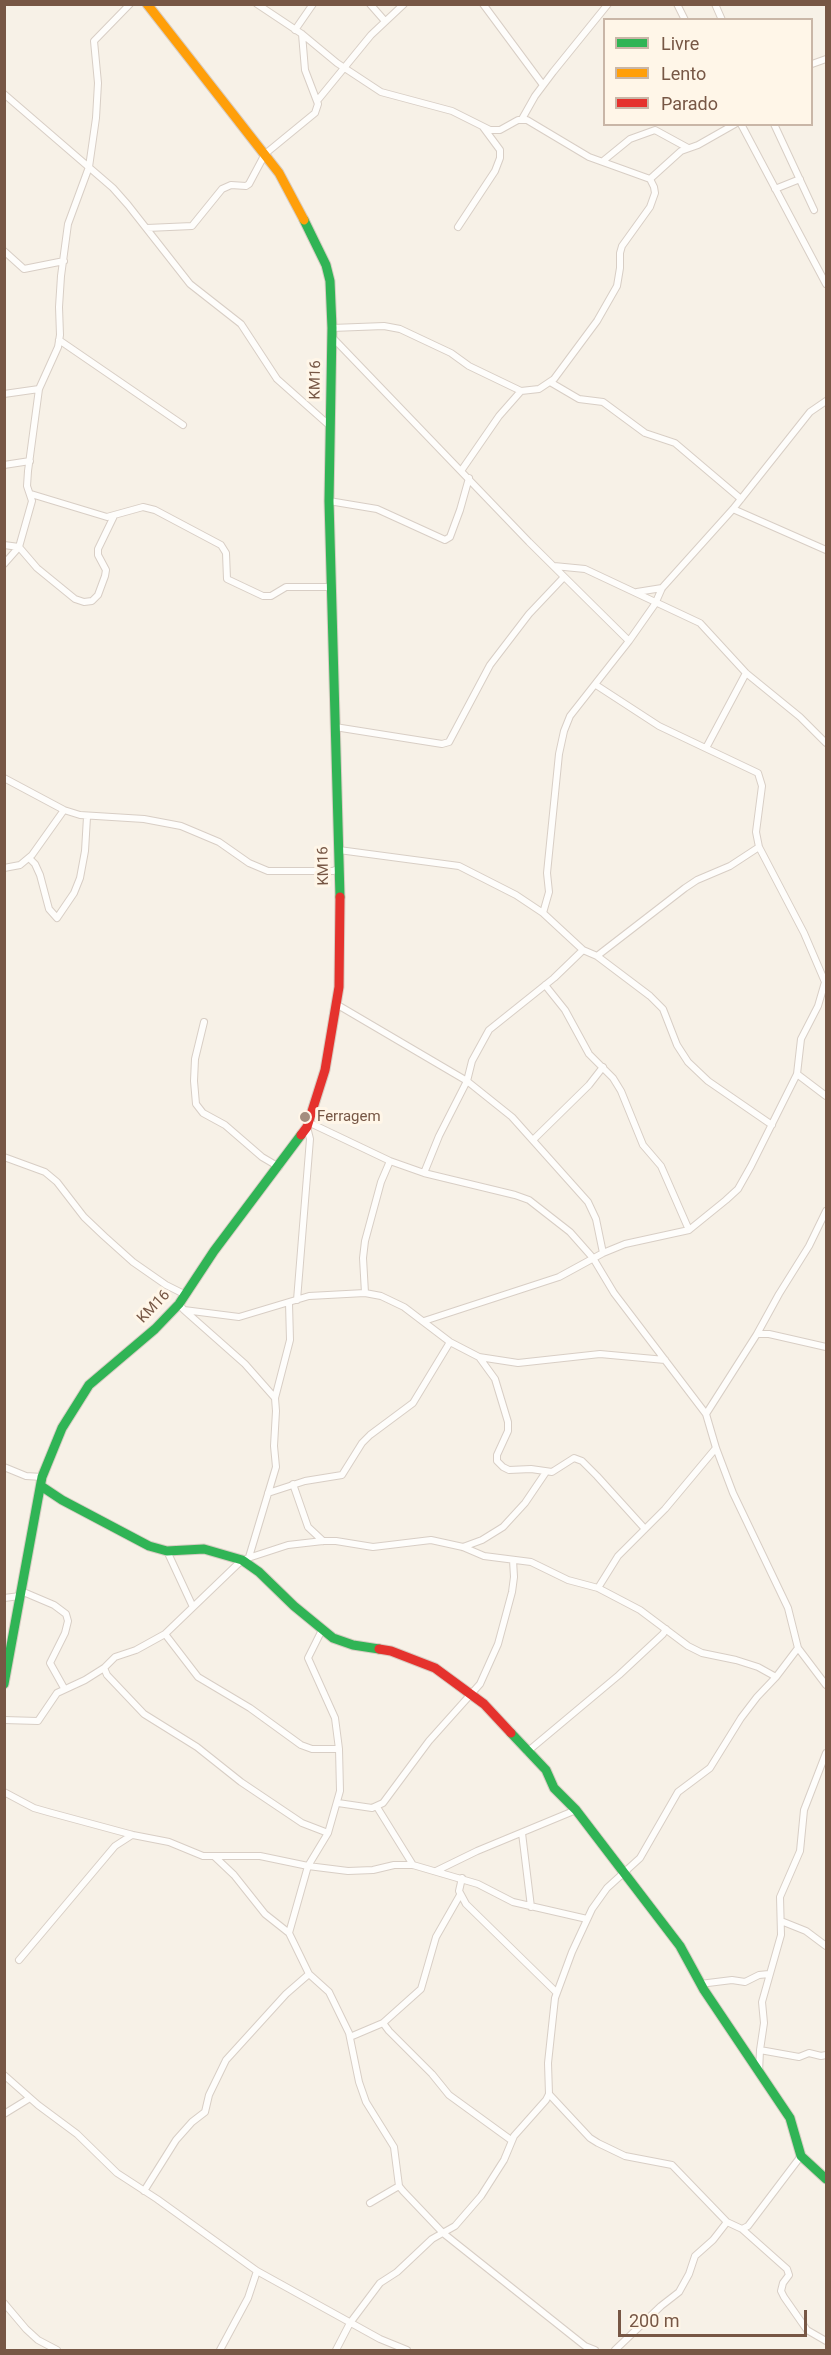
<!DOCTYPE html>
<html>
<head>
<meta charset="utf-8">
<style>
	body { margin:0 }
	#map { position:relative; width:831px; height:2355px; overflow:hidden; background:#f7f1e7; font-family:Roboto,sans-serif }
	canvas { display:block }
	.frame { position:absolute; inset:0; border:6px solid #775745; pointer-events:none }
	.legend { position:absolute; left:603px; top:18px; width:210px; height:108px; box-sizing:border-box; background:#fff6e8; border:2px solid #c9b6a7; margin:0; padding:8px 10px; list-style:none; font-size:18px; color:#775745 }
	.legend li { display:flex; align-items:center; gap:12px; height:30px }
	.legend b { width:30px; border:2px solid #c9b6a7 }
	.scale { position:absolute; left:618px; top:2310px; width:189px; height:27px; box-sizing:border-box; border:3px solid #775745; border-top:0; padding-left:8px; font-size:18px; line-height:21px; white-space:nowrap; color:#775745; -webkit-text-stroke:4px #fff6e8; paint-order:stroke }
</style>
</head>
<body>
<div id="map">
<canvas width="831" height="2355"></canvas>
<div class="frame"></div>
<ul class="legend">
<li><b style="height:8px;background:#30b455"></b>Livre</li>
<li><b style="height:8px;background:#ff9f0a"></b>Lento</li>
<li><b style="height:8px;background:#e5322d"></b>Parado</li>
</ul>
<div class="scale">200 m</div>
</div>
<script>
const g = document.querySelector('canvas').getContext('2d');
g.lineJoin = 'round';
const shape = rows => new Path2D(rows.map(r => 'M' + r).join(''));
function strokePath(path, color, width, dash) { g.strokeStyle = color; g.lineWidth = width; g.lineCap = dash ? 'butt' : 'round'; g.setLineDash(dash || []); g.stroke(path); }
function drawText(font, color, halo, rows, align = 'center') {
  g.font = font + ' Roboto,sans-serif'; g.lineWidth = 6; g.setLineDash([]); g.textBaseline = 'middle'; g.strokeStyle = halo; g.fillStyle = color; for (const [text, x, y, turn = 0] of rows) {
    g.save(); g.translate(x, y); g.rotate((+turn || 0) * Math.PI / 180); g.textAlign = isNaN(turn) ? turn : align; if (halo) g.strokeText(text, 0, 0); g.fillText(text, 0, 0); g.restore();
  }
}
const street = shape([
	[257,4,302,34,337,63,381,92,452,111,490,130,500,130,518,120,527,120,589,157,650,179,654,187,655,193,650,207,622,246,620,253,620,268,617,286,597,321,554,379,539,389,521,391,469,366,451,353,400,329,384,326,332,328],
	[370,4,384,20],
	[483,4,543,85],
	[677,4,685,20],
	[715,4,722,20],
	[295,30,313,4],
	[812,64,826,59],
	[4,94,113,188,128,205,190,284,241,324,277,379,330,426],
	[317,101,371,35,404,4],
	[522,119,535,96,553,72,608,4],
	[741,124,826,284],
	[774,124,814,210],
	[603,161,630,139,655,130,688,148],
	[650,179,681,151,698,145,735,124],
	[775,189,800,179],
	[458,227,495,171,500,158,500,150,483,127],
	[147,228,192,226,222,189,231,185,246,186,249,184,265,154,315,113,318,104,305,70,302,34],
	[4,251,24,269,64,261],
	[332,337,529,542,629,641],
	[59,340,183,425],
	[550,382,579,399,603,402,645,433,675,443,741,499],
	[4,394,39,389],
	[4,465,30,461],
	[461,471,499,416,521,391],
	[31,494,107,517,143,507,155,510,221,545,226,553,227,579,263,596,271,596,286,587,330,587],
	[329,501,377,509,445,540,450,537,460,510,469,478],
	[733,509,826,550],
	[4,545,19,547,37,568,75,599,84,602,92,601,98,595,105,576,106,570,98,555,98,549,114,516],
	[4,564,19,547,32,501,27,486,28,471,39,389,58,347,60,335,59,307,61,276,68,224,89,167,96,118,98,83,94,41,130,4],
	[554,566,585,569,700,623,746,673,800,717,826,743],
	[637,592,662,588],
	[335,727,442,744,449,742,490,665,529,614,564,577],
	[706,748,746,673],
	[4,778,64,810,80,815,144,819,181,826,219,842,249,863,268,871,333,871,340,868],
	[339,850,459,866,516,895,543,913,583,950,597,956,650,996,663,1009,677,1045,688,1062,708,1081,772,1125],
	[29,858,35,864,40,875,49,909,57,918,74,893,80,878,85,851,87,817],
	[4,868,20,865,32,855,64,810],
	[543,913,549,892,547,873,559,754,564,731,570,716,629,641,655,604,662,588,733,509,810,412,826,401],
	[597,956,685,888,697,880,730,866,759,847],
	[545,985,565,1010,589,1054,613,1078,621,1091,643,1145,661,1166,689,1230],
	[336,1004,467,1081,512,1117,588,1202,596,1219,603,1253],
	[204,1022,195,1059,194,1081,196,1104,203,1113,225,1125,262,1157,279,1167],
	[797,1074,826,1096],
	[308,1122,390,1161,424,1173,515,1195,529,1200,570,1232,593,1258,614,1293,706,1414,716,1448,733,1493,788,1608,798,1648,826,1685],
	[534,1139,589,1085,603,1067],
	[4,1157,45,1172,57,1182,84,1217,104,1236,133,1262,166,1285,186,1295],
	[424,1173,439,1136,467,1081,472,1061,489,1030,554,978,583,950],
	[365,1293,363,1258,365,1241,381,1182,390,1161],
	[297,1300,310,1139,307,1127],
	[179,1304,184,1310,239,1317,309,1296,365,1293,381,1296,404,1307,450,1342,479,1357,518,1363,600,1354,665,1360],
	[184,1310,245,1364,275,1398],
	[424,1321,559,1277,603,1253,625,1244,689,1230,726,1200,738,1189,751,1166,797,1074,801,1039,818,1006,825,982,804,933,759,847,756,832,762,786,758,773,659,726,596,685],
	[757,1334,779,1294,809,1246,826,1211],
	[479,1357,495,1379,508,1422,508,1431,497,1455,497,1461,503,1467,509,1470,531,1469,552,1472,574,1458,582,1461,597,1476,645,1529],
	[706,1414,757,1334,769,1334,826,1347],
	[4,1467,26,1476,42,1477],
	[293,1484,308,1527,323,1541],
	[268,1493,305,1481,342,1475,362,1443,370,1435,413,1403,450,1342],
	[463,1547,482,1540,503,1527,525,1503,546,1472],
	[167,1551,193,1607],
	[249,1557,276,1467,274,1446,276,1411,275,1398,290,1340,289,1303],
	[598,1588,618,1556,665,1509,716,1448],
	[21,1591,54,1605,66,1614,68,1621,65,1633,50,1663,64,1688],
	[4,1598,20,1596],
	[165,1634,198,1677,250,1708,301,1745,312,1749,339,1749],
	[104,1668,107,1675,144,1714,197,1747,241,1782,302,1823,328,1833],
	[4,1720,38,1721,57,1693,85,1680,104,1668,115,1657,136,1650,165,1634,242,1560,288,1545,323,1541,336,1541,373,1547,431,1540,463,1547,484,1556,531,1562,568,1580,598,1588,640,1610,688,1646,702,1653,736,1660,758,1667,776,1677],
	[527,1752,619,1675,663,1634,666,1629],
	[4,1792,34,1808,48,1812,133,1835,169,1842,203,1856,260,1856,308,1866,348,1871,373,1870,394,1865,413,1865,478,1884,513,1902,587,1919],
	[338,1803,372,1808,383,1803,429,1741,480,1684,498,1644,512,1592,514,1577,513,1560],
	[377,1807,413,1865],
	[522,1833,531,1907],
	[215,1857,234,1875,265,1914,289,1933,309,1974,329,1992,349,2033,359,2082,366,2102,394,2147,399,2186,403,2191,443,2233,585,2346,595,2350],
	[436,1871,477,1851,576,1810],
	[462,1878,459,1891,466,1904,556,1992],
	[781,1921,806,1931,826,1946],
	[289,1933,308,1866,328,1833,340,1791,339,1749,335,1718,308,1658,322,1630],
	[19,1960,115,1846,132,1835],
	[700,1984,732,1980,745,1982,759,1975,769,1974],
	[383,2023,389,2031,432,2074,449,2095,511,2140],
	[350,2037,383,2023,421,1989,436,1937,460,1895],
	[760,2050,799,2057,809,2053,821,2056,826,2055],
	[759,2073,760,2050,764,2023,762,2002,781,1935,780,1897,800,1851,804,1810,826,1753],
	[4,2075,38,2105,77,2134,117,2173,157,2199,257,2271,380,2339,407,2350],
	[549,2094,590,2138,598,2143,625,2156,672,2165,727,2222,742,2229,748,2226,801,2156],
	[4,2114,30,2098],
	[144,2191,176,2140,192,2122,205,2112,209,2095,226,2060,286,1994,309,1974],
	[370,2203,399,2186],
	[742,2229,787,2269,789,2275,783,2283,781,2291,784,2297,807,2330,826,2341],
	[4,2303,26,2329,38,2340,57,2350],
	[220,2350,248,2298,257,2271],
	[336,2350,350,2323,380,2283,397,2272,432,2239,455,2226,481,2196,504,2160,514,2136,546,2100,549,2094,548,2063,555,1998,572,1952,592,1909,607,1888,640,1858,678,1792,710,1768,741,1718,757,1697,776,1677,798,1648],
	[615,2350,661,2306,679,2292,689,2274,695,2256,713,2240,727,2222]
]);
const fast = shape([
	[304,220,326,265,330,281,332,328,329,501,340,897],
	[41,1486,62,1500,149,1546,167,1551,204,1549,242,1560,259,1572,294,1606,333,1638,353,1645,379,1649],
	[4,1684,42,1477,62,1428,89,1385,155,1329,179,1304,214,1251,301,1135],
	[511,1733,546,1770,554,1788,576,1810,680,1946,704,1990,790,2118,801,2156,826,2179]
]);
const slow = shape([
	[147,4,279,173,304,220]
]);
const jam = shape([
	[301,1135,307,1127,325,1070,339,987,340,897],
	[379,1649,391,1651,435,1668,484,1704,511,1733]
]);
const markers = [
	[305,1117,6,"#a48d7e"]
];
const streetNames = [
	["KM16",316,380,-89],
	["KM16",324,866,-91],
	["KM16",154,1307,-46]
];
const poiNames = [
	["Ferragem",317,1117]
];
strokePath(street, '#d8cec5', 8);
strokePath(fast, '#d8cdc3', 11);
strokePath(slow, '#d8cdc3', 11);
strokePath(jam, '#d8cdc3', 11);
strokePath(street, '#fefdfb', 6);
strokePath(fast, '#30b455', 9);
strokePath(slow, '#ff9f0a', 9);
strokePath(jam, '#e5322d', 9);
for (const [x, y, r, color] of markers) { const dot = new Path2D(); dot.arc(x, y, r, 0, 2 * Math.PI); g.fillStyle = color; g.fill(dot); strokePath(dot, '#fff6e8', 2); }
drawText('15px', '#775745', '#fff6e8', streetNames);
drawText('15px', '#775745', '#fff6e8', poiNames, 'left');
</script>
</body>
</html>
